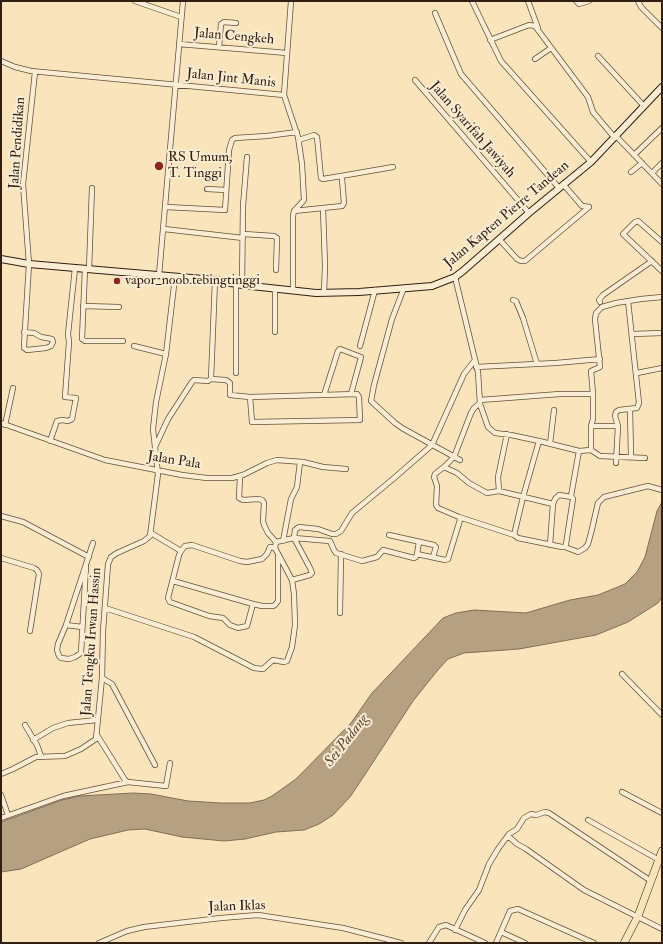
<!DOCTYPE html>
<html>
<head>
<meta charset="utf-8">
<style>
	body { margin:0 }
	#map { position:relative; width:663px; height:944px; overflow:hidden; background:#f9e4bb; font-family:"IM FELL Double Pica",serif }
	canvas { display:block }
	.frame { position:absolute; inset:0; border:2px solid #301f12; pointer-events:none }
</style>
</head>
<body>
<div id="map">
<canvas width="663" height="944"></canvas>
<div class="frame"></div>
</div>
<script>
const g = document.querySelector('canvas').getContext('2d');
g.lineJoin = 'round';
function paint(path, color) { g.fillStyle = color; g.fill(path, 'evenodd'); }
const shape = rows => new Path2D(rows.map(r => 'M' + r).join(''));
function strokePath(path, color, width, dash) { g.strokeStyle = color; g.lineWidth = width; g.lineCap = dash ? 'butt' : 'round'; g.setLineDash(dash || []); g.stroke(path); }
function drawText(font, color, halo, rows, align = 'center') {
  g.font = font + ' "IM FELL Double Pica",serif'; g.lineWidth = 4; g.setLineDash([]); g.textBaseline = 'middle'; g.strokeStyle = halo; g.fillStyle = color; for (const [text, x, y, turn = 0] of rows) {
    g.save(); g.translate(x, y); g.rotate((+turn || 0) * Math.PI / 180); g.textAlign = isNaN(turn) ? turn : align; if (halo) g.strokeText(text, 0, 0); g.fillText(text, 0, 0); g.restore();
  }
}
const water = shape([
	[662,502,662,597,658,603,628,622,596,635,519,649,464,653,448,659,437,671,413,701,364,776,350,797,333,815,319,824,304,830,276,832,245,839,224,841,182,837,145,829,128,830,90,839,21,869,1,872,1,822,62,800,80,796,133,793,151,794,188,801,221,803,250,803,264,800,272,796,296,779,351,723,372,693,443,618,456,613,474,610,526,613,570,600,598,595,625,584,637,572,645,557,657,511,662,502]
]);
const street = shape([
	[135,1,181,17],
	[291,1,284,95,298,137,302,164,304,200,294,211,293,216,293,291],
	[472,1,501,61,591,162],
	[528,1,538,28],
	[576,1,579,4,589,1],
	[638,1,641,7,662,28],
	[435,13,461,74,559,188],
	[490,40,529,25,535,26,588,97,593,112,614,137],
	[179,44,287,53],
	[219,47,221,24,224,22,236,23],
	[598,56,643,105],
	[535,59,551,48],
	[1,61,15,67,31,71,284,95],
	[415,80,529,213],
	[615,135,662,184],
	[634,155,662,128],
	[631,172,642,163],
	[652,173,662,163],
	[341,176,393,167],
	[563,184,582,206,589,207],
	[207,189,226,190],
	[166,207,225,210,229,150,232,140,235,138,267,136,297,132],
	[323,208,325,266,324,293],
	[294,211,342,206,344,203,342,179,341,176,323,179,321,178,317,137,314,135,299,140],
	[164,229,243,238],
	[244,234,274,236,277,238,276,270],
	[499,239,517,259,521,261,525,261,589,207],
	[662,242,638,221,635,222,623,234,662,271],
	[85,269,82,339,85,341,123,341],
	[89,269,92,188],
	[159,275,183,1],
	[455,277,478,372,480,404,488,427,495,433,511,435,539,441,579,451,591,450,600,456,645,458],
	[242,285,243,206,247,157],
	[404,288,392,319,374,385,371,401,395,423,402,428,460,460],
	[275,289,275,332],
	[513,300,516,301,523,318,537,364],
	[600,302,599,300,603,295,652,261],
	[83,306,119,307],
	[24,332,34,333,41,337,52,339,53,342,51,346,46,348,27,350,24,348,24,346,29,264,23,184,35,72],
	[632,334,662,333],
	[134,346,166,354],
	[360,346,375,290],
	[476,367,556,363,600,359],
	[236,373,236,284],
	[637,373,662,368],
	[211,379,215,280],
	[324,395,338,351,340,349,361,357,351,394],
	[480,400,560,394,593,394],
	[630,409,631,456],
	[1,423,105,460,182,475,207,478,232,478,243,475,267,463,277,460,303,462,323,467,346,469],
	[5,425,13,388],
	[591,426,618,426],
	[50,441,57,421,62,420,68,421,72,419,76,398,65,397,69,342,68,334,75,268],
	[550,444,554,410],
	[155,447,168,419,192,382,194,380,208,381,211,379,226,380,230,383,230,395,250,397,357,394,359,397,360,420,252,422,250,397],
	[591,450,591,426,593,419,593,394,591,371,600,367,595,319,596,313,602,307,616,303,641,299,662,297],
	[616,463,618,426,615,416,616,412,619,410,637,408,639,403,628,301],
	[444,467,457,473,469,483,487,493,499,491,553,504],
	[240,476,239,498,243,500,259,499,262,500,264,503,263,521,264,525,268,533,276,542],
	[499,491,498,477,507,434],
	[571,496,579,451],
	[1,516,23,522,89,557],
	[459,517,514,535,518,538,562,547,565,547,566,544,573,499,572,497,559,495,555,499,553,504,550,545],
	[151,533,181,551],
	[389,535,434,545,436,547,433,557],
	[514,535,523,497,539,441],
	[283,541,291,499,297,487,300,462],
	[565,547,578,552,585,548,588,544,591,533,598,503,604,497,648,486,662,490],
	[417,554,419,542],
	[1,558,34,568,37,570,39,574,30,631],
	[86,566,81,653,75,657,69,659,61,658,59,656,57,650,58,644,66,625,93,543],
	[292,580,310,575,312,573,310,568,294,538,330,541,334,550,336,553,362,561,377,557,383,550,414,558,416,557,417,554,445,560,448,559,460,520,459,517,438,508,436,505,437,486,434,477,435,474,445,466,454,457,471,413,474,408,480,403],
	[173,581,253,604,262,606,273,606,275,605,278,601,278,557],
	[253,604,247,626,238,628,230,625,223,618,209,616,170,602,168,598,179,555,181,551,185,546,192,545,240,561,247,562,262,559,267,554,270,547,275,548],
	[105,608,194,637,254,668,263,669,273,660,284,662,287,661,292,647,295,625,294,594,292,580,275,548,276,542,294,538,295,530,299,527,318,529,332,534,336,534,341,531,352,513,393,479,432,445,464,374,475,360],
	[340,613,341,554],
	[66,625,82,627],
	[622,674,662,715],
	[102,678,112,684,155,765],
	[25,725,37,745,41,756],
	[97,735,125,780,128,782,166,786,170,763],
	[33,740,53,728,68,723,97,720],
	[1,774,13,769,36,757,65,756,81,749,96,739,102,678,103,631,108,564,111,557,117,553,144,541,150,536,158,474,153,429,156,402,166,354,175,277],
	[622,792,662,813],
	[1,795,8,815],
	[1,818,63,796,128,782],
	[588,820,659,860],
	[508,836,517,844,526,849,584,890,662,929],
	[455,930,465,910,479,890,489,864,498,849,509,834,517,829,524,818,531,814,536,815,545,812,549,813,651,881],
	[501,932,525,943],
	[99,943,127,931,144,927,221,918,258,915,343,928,401,943],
	[429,943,439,927,446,925,485,943],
	[496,943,510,911,518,909,594,943]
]);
const secondary = shape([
	[1,259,29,264,215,280,242,285,316,293,359,292,432,286,455,277,463,271,529,213,591,162,662,87]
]);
const primary = shape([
	[624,943,638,916,662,851]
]);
const markers = [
	[159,166,5,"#8f2418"],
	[117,281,4,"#8f2418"]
];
const streetNames = [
	["Jalan Cengkeh",234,37,5],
	["Jalan Jint Manis",231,79,6],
	["Jalan Syarifah Jawiyah",472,130,49],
	["Jalan Pendidikan",18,143,-86],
	["Jalan Kapten Pierre Tandean",507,215,-40],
	["Jalan Pala",174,461,9],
	["Jalan Tengku Irwan Hassin",92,642,-86],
	["Jalan Iklas",237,907,-2]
];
const poiNames = [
	["RS Umum,",168,158],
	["T. Tinggi",168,174],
	["vapor_noob.tebingtinggi",125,281]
];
const waterNames = [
	["Sei Padang",347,741,-52]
];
paint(water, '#b5a182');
strokePath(water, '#806d55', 1);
strokePath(street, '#62503c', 6);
strokePath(secondary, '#301f12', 8);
strokePath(primary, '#301f12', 8);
strokePath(street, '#fbedd3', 4.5);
strokePath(secondary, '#fbedd3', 6);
strokePath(primary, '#f9e4bb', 7);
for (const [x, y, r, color] of markers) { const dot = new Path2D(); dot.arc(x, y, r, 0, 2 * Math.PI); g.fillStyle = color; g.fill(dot); strokePath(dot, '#fbedd3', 1.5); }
drawText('14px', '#301f12', '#fbedd3', streetNames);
drawText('14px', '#301f12', '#fbedd3', poiNames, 'left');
drawText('italic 15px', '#5f4c39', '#fbedd3', waterNames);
</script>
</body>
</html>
